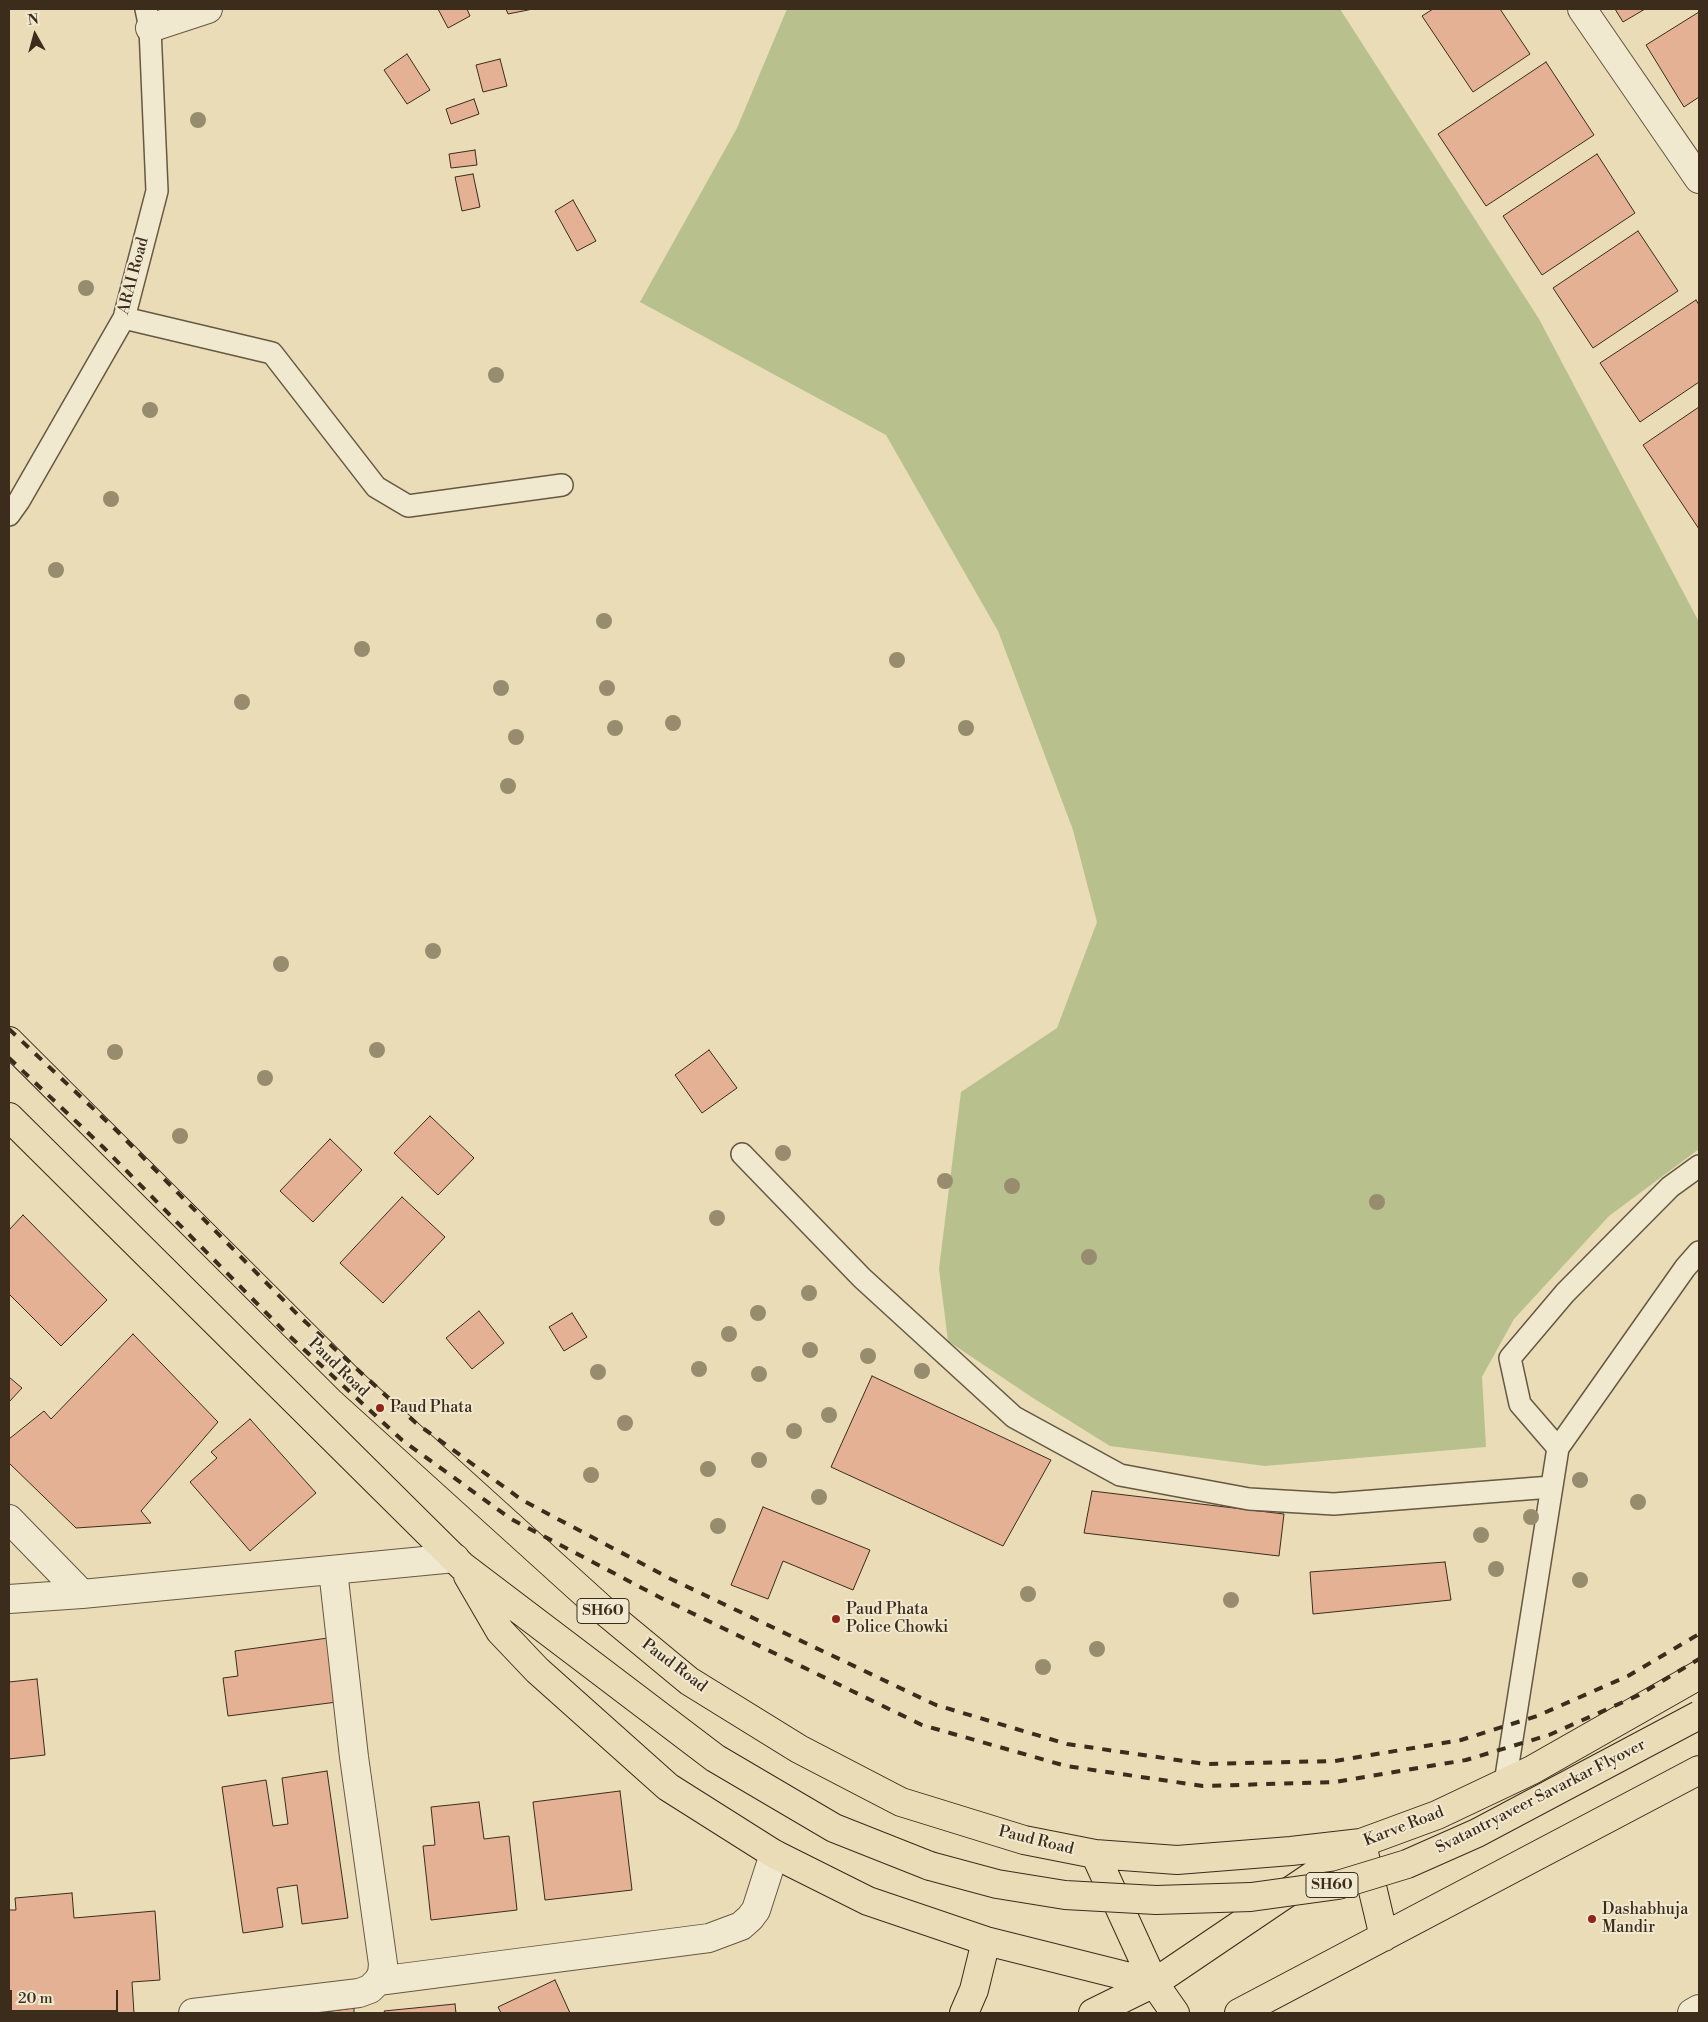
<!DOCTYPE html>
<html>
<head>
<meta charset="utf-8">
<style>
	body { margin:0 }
	#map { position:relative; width:1708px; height:2022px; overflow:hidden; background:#e9dcb6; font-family:"Libre Bodoni",serif }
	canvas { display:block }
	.frame { position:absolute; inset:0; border:10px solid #3b2c1c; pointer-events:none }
	.north { position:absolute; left:10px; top:10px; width:50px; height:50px; -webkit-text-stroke:4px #f1e8d0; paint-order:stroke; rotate:353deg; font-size:14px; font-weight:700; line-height:20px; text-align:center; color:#3b2c1c }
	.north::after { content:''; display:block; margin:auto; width:18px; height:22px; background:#3b2c1c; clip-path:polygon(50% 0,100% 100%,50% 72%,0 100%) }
	.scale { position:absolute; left:10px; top:1990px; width:108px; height:22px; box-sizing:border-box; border:2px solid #3b2c1c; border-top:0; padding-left:6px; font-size:15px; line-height:18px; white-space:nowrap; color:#3b2c1c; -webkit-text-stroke:4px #f1e8d0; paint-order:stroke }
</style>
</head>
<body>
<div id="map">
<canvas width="1708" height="2022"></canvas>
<div class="frame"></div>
<div class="north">N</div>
<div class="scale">20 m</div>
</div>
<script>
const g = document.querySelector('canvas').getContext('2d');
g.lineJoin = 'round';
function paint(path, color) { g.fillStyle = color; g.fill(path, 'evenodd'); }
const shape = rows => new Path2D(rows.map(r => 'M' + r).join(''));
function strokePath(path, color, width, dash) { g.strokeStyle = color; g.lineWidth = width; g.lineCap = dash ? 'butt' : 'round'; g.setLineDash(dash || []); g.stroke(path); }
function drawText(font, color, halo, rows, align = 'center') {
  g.font = font + ' "Libre Bodoni",serif'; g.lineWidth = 4; g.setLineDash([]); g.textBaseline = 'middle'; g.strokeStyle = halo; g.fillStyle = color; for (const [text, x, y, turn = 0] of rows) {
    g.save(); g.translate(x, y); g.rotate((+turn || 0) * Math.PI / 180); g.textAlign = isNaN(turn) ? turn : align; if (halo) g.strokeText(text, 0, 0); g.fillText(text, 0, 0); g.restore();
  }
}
const green = shape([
	[787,9,1340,9,1539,319,1699,622,1699,1149,1609,1216,1514,1319,1482,1377,1486,1447,1265,1466,1110,1446,1033,1398,948,1341,939,1269,961,1092,1057,1028,1097,922,1073,830,998,631,886,435,640,302,737,128]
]);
const building = shape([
	[438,9,467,9,470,16,448,28,438,9],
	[506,9,533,9,508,14,506,9],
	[1433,9,1500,9,1530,54,1473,92,1422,16,1433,9],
	[1615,9,1645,9,1623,22,1615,9],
	[1699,12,1699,97,1684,107,1646,45,1699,12],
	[407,54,430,90,407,104,384,70,407,54],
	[500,59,507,86,483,92,476,65,500,59],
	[1546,62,1594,135,1486,206,1438,134,1546,62],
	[474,99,479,114,451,124,446,109,474,99],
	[475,150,477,165,451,168,449,154,475,150],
	[1597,154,1635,213,1542,275,1503,216,1597,154],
	[473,174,480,207,462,211,455,177,473,174],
	[573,200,596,241,577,251,555,211,573,200],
	[1638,231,1678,291,1593,348,1553,288,1638,231],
	[1696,300,1699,305,1699,382,1640,422,1600,363,1696,300],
	[1699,407,1699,529,1643,445,1699,407],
	[709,1050,737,1088,702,1113,675,1075,709,1050],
	[430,1116,474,1158,438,1195,394,1153,430,1116],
	[330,1139,362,1170,313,1222,280,1191,330,1139],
	[402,1197,445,1237,383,1303,340,1263,402,1197],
	[23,1215,107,1300,61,1346,9,1294,9,1230,23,1215],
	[479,1311,504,1343,472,1369,446,1338,479,1311],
	[572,1313,587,1337,564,1351,549,1327,572,1313],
	[133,1334,218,1422,141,1511,151,1523,76,1528,9,1463,9,1439,44,1411,51,1419,133,1334],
	[872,1376,1051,1460,1003,1546,831,1467,872,1376],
	[9,1377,22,1388,9,1402,9,1377],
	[250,1419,316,1493,250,1551,190,1482,217,1458,211,1452,250,1419],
	[1092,1491,1284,1514,1279,1556,1084,1533,1092,1491],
	[763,1507,870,1550,853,1590,783,1561,768,1599,731,1585,763,1507],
	[1445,1562,1451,1600,1313,1614,1310,1572,1445,1562],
	[328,1638,337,1702,228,1716,223,1678,238,1676,235,1651,328,1638],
	[37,1679,45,1755,9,1759,9,1682,37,1679],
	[327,1771,348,1918,302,1924,297,1885,277,1888,283,1927,243,1933,222,1787,266,1780,273,1826,288,1824,282,1778,327,1771],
	[620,1791,632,1890,545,1900,533,1802,620,1791],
	[479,1802,484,1839,509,1836,517,1910,431,1920,423,1846,435,1845,431,1807,479,1802],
	[72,1893,74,1918,155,1911,160,1980,132,1982,134,2013,9,2013,9,1910,16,1910,15,1898,72,1893],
	[555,1980,570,2013,501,2013,498,2007,555,1980],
	[455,2004,456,2013,385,2013,384,2011,455,2004],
	[354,2008,354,2013,324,2013,324,2012,354,2008]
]);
const service = shape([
	[124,318,272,353,376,487,408,506,562,485],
	[9,515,19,501,124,318,157,191,150,28,146,9],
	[742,1154,862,1278,1014,1417,1120,1475,1249,1499,1334,1504,1551,1487],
	[1558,1448,1520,1404,1510,1358,1565,1293,1670,1187,1699,1166],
	[1505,1783,1558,1448,1685,1268,1699,1252]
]);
const minor = shape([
	[1582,9,1699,179],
	[150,28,208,9],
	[9,1519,82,1594],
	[9,1599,82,1594,455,1558],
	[378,1981,709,1938,741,1926,750,1918,756,1910,774,1854],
	[193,2013,359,1993,370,1989,378,1981,382,1974,383,1964,354,1757,333,1570],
	[1692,2013,1699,2009]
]);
const primary = shape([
	[9,1041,350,1381,602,1609,689,1681,799,1749,901,1802,1024,1840,1095,1854,1177,1860,1291,1851,1361,1843],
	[9,1117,462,1566,715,1758,834,1828,930,1866],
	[468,1576,500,1631,537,1670,668,1787,774,1854,868,1901,986,1941,1154,1983],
	[1364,1853,1384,1937],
	[1095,1854,1154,1983,1175,2013],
	[964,2013,974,1990,986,1941],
	[1093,2013,1154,1983,1361,1843,1437,1815,1532,1770,1699,1675],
	[1239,2013,1699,1770]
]);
const rail = shape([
	[9,1029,118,1132,300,1317,416,1423,522,1500,671,1579,936,1705,1067,1744,1205,1764,1335,1761,1461,1740,1537,1716,1628,1676,1699,1634],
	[9,1058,103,1147,285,1332,402,1440,511,1519,661,1598,922,1725,1066,1766,1203,1786,1335,1782,1466,1760,1549,1735,1639,1695,1699,1659]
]);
const primaryBridge = shape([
	[930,1866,997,1884,1065,1895,1156,1900,1251,1897,1338,1885,1407,1864,1477,1833,1699,1715]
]);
const trees = [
	[198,120],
	[86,288],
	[496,375],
	[150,410],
	[111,499],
	[56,570],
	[604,621],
	[362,649],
	[897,660],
	[501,688],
	[607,688],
	[242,702],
	[673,723],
	[615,728],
	[966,728],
	[516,737],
	[508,786],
	[433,951],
	[281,964],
	[377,1050],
	[115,1052],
	[265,1078],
	[180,1136],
	[783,1153],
	[945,1181],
	[1012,1186],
	[1377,1202],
	[717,1218],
	[1089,1257],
	[809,1293],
	[758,1313],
	[729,1334],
	[810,1350],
	[868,1356],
	[699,1369],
	[922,1371],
	[598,1372],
	[759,1374],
	[829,1415],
	[625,1423],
	[794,1431],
	[759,1460],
	[708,1469],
	[591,1475],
	[1580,1480],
	[819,1497],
	[1638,1502],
	[1531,1517],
	[718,1526],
	[1481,1535],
	[1496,1569],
	[1580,1580],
	[1028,1594],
	[1231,1600],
	[1097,1649],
	[1043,1667]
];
const markers = [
	[380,1408,5,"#8f2418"],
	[836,1619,5,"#8f2418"],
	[1592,1919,5,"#8f2418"]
];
const shields = [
	[603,1611,52],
	[1332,1885,52]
];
const shieldNames = [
	["SH60",603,1611],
	["SH60",1332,1885]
];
const streetNames = [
	["ARAI Road",134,276,-75],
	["Paud Road",338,1368,44],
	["Paud Road",674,1666,37],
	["Svatantryaveer Savarkar Flyover",1541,1797,-27],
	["Karve Road",1404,1827,-21],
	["Paud Road",1036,1841,14]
];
const poiNames = [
	["Paud Phata",390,1408],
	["Paud Phata",846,1610],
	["Police Chowki",846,1628],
	["Dashabhuja",1602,1910],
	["Mandir",1602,1928]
];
paint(green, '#b8c08d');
paint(building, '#e5b194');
strokePath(building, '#3b2c1c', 1);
strokePath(service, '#665842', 24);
strokePath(minor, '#665842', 30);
strokePath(primary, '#3b2c1c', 30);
strokePath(service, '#f1e8d0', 21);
strokePath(minor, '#f1e8d0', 28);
strokePath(primary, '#e9dcb6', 28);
strokePath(rail, '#3b2c1c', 4, [9, 9]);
strokePath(primaryBridge, '#3b2c1c', 30, []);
strokePath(primaryBridge, '#e9dcb6', 28);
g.fillStyle = '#978c6e';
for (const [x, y] of trees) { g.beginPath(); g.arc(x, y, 8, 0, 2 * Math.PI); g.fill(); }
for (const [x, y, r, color] of markers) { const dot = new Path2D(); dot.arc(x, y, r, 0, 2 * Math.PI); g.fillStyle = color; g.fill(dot); strokePath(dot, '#f1e8d0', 2); }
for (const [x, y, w] of shields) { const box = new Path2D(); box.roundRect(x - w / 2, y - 12.5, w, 25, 4); g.fillStyle = '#f1e8d0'; g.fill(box); strokePath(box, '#3b2c1c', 1); }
drawText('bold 15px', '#3b2c1c', null, shieldNames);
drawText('16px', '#3b2c1c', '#f1e8d0', streetNames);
drawText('16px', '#3b2c1c', '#f1e8d0', poiNames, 'left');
</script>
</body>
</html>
